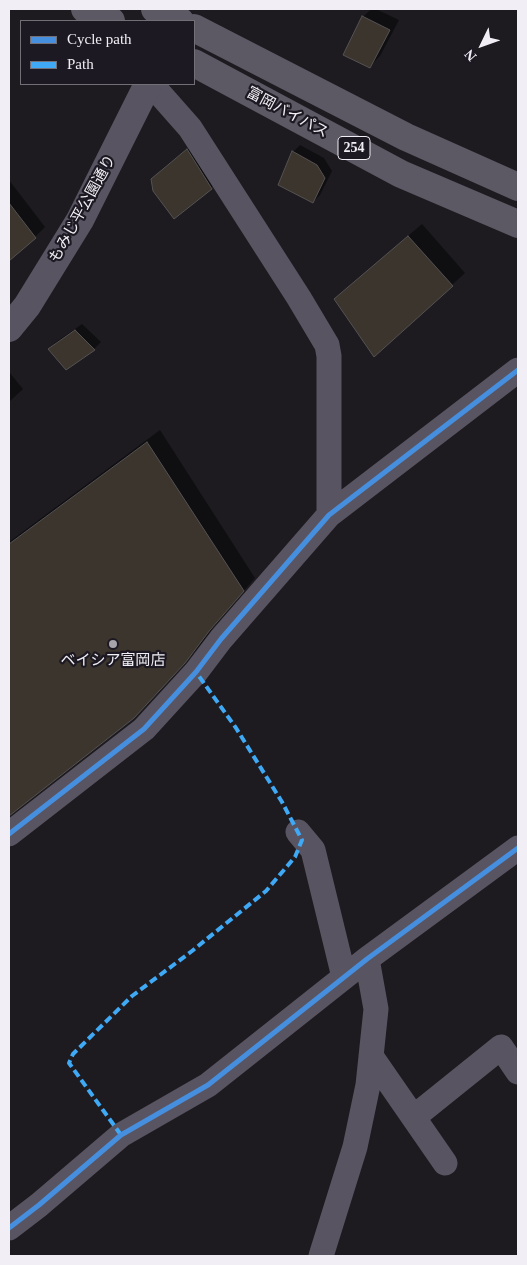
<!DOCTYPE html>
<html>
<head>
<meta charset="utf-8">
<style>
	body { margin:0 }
	#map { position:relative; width:527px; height:1265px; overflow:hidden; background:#1d1b20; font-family:"Times New Roman",serif }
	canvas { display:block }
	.frame { position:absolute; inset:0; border:10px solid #f1eff5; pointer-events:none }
	.legend { position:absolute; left:20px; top:20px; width:175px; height:65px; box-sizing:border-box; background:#1d1922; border:1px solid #726f76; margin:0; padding:6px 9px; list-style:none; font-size:15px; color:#f1eff5 }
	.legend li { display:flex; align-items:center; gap:10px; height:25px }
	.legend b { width:25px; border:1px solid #726f76 }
	.north { position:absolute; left:457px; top:20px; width:50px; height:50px; -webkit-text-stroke:4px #1d1922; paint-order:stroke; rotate:228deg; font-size:14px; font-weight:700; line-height:20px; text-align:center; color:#f1eff5 }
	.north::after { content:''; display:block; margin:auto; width:18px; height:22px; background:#f1eff5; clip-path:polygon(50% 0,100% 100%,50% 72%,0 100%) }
</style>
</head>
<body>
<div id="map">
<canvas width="527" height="1265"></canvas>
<div class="frame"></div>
<ul class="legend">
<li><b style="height:6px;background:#468fdf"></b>Cycle path</li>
<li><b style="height:6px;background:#3fa9f5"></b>Path</li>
</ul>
<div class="north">N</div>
</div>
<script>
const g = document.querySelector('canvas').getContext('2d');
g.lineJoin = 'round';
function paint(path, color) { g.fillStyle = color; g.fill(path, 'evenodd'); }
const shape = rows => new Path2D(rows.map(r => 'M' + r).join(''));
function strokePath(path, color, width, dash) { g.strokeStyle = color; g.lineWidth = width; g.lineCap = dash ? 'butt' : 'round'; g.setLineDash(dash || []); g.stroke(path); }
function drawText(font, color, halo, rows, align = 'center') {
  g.font = font + ' "Times New Roman","Noto Sans JP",serif'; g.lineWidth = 4.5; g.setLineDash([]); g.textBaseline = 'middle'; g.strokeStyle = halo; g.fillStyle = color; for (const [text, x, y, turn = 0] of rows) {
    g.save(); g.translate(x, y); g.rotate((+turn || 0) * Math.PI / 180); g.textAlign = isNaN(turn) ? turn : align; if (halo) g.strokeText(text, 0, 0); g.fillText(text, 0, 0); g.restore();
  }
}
const shadow = shape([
	[371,9,376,9,399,20,380,56,370,66,363,17],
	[197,141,221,178,211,188,152,180,162,169],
	[300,145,324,158,332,171,320,195,313,202,293,152],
	[9,180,45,227,35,237,9,259],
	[422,224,465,273,374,356,336,299,348,287],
	[82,324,101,342,94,349,66,369,49,349,56,342],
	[10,373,23,389,9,402,9,374],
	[160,430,255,578,222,616,197,649,133,717,9,814,9,542]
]);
const building = shape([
	[362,16,390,30,370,68,343,55,362,16],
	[187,149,212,189,174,219,153,191,151,179,187,149],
	[292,151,317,165,325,178,313,203,278,185,292,151],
	[9,203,36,238,9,261,9,203],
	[408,236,453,286,374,357,334,299,408,236],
	[75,330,95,350,66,370,48,349,75,330],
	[147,442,244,591,210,630,185,663,134,718,9,816,9,544,147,442]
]);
const minor = shape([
	[148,85,160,94,190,128,299,298,327,345,329,356,329,515],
	[298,832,313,850,344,977],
	[9,834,144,729,196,672,221,639,329,515,518,370],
	[371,1056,445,1163],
	[414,1117,501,1047,518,1072],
	[9,1228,39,1205,121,1135,208,1085,367,959,518,848],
	[321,1256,355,1147,368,1085,376,1009,367,959]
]);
const tertiary = shape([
	[9,328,27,306,80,220,148,84]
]);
const trunk = shape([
	[85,9,111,21],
	[155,9,180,21],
	[194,28,406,137,518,187],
	[194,63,401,174,518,224]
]);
const quiet = shape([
	[121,1135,69,1063,73,1054,132,996,192,951,266,891,295,857,302,840,282,802,236,728,196,672]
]);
const cycleway = shape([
	[9,834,144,729,196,672,221,639,329,515,518,370],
	[9,1228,39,1205,121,1135,208,1085,367,959,518,848]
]);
const markers = [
	[113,644,5,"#a7a5aa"]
];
const shields = [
	[354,148,32]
];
const shieldNames = [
	["254",354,148]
];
const streetNames = [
	["富岡バイパス",287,113,28],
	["もみじ平公園通り",83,209,-61]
];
const poiNames = [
	["ベイシア富岡店",113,661]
];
paint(shadow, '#0007');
paint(building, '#3c352e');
strokePath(building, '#555253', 1);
strokePath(minor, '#595461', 25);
strokePath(tertiary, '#595461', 28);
strokePath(trunk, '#5c5864', 28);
strokePath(quiet, '#3fa9f5', 4, [8, 4]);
strokePath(cycleway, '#468fdf', 5);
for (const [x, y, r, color] of markers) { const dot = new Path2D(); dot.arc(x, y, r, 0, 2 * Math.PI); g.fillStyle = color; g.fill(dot); strokePath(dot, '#1d1922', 2); }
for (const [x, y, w] of shields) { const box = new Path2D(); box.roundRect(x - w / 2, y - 11.5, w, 23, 4); g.fillStyle = '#1d1922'; g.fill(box); strokePath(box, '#f1eff5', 1); }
drawText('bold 14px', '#f1eff5', null, shieldNames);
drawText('15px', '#f1eff5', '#1d1922', streetNames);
drawText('15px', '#f1eff5', '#1d1922', poiNames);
</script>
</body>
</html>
